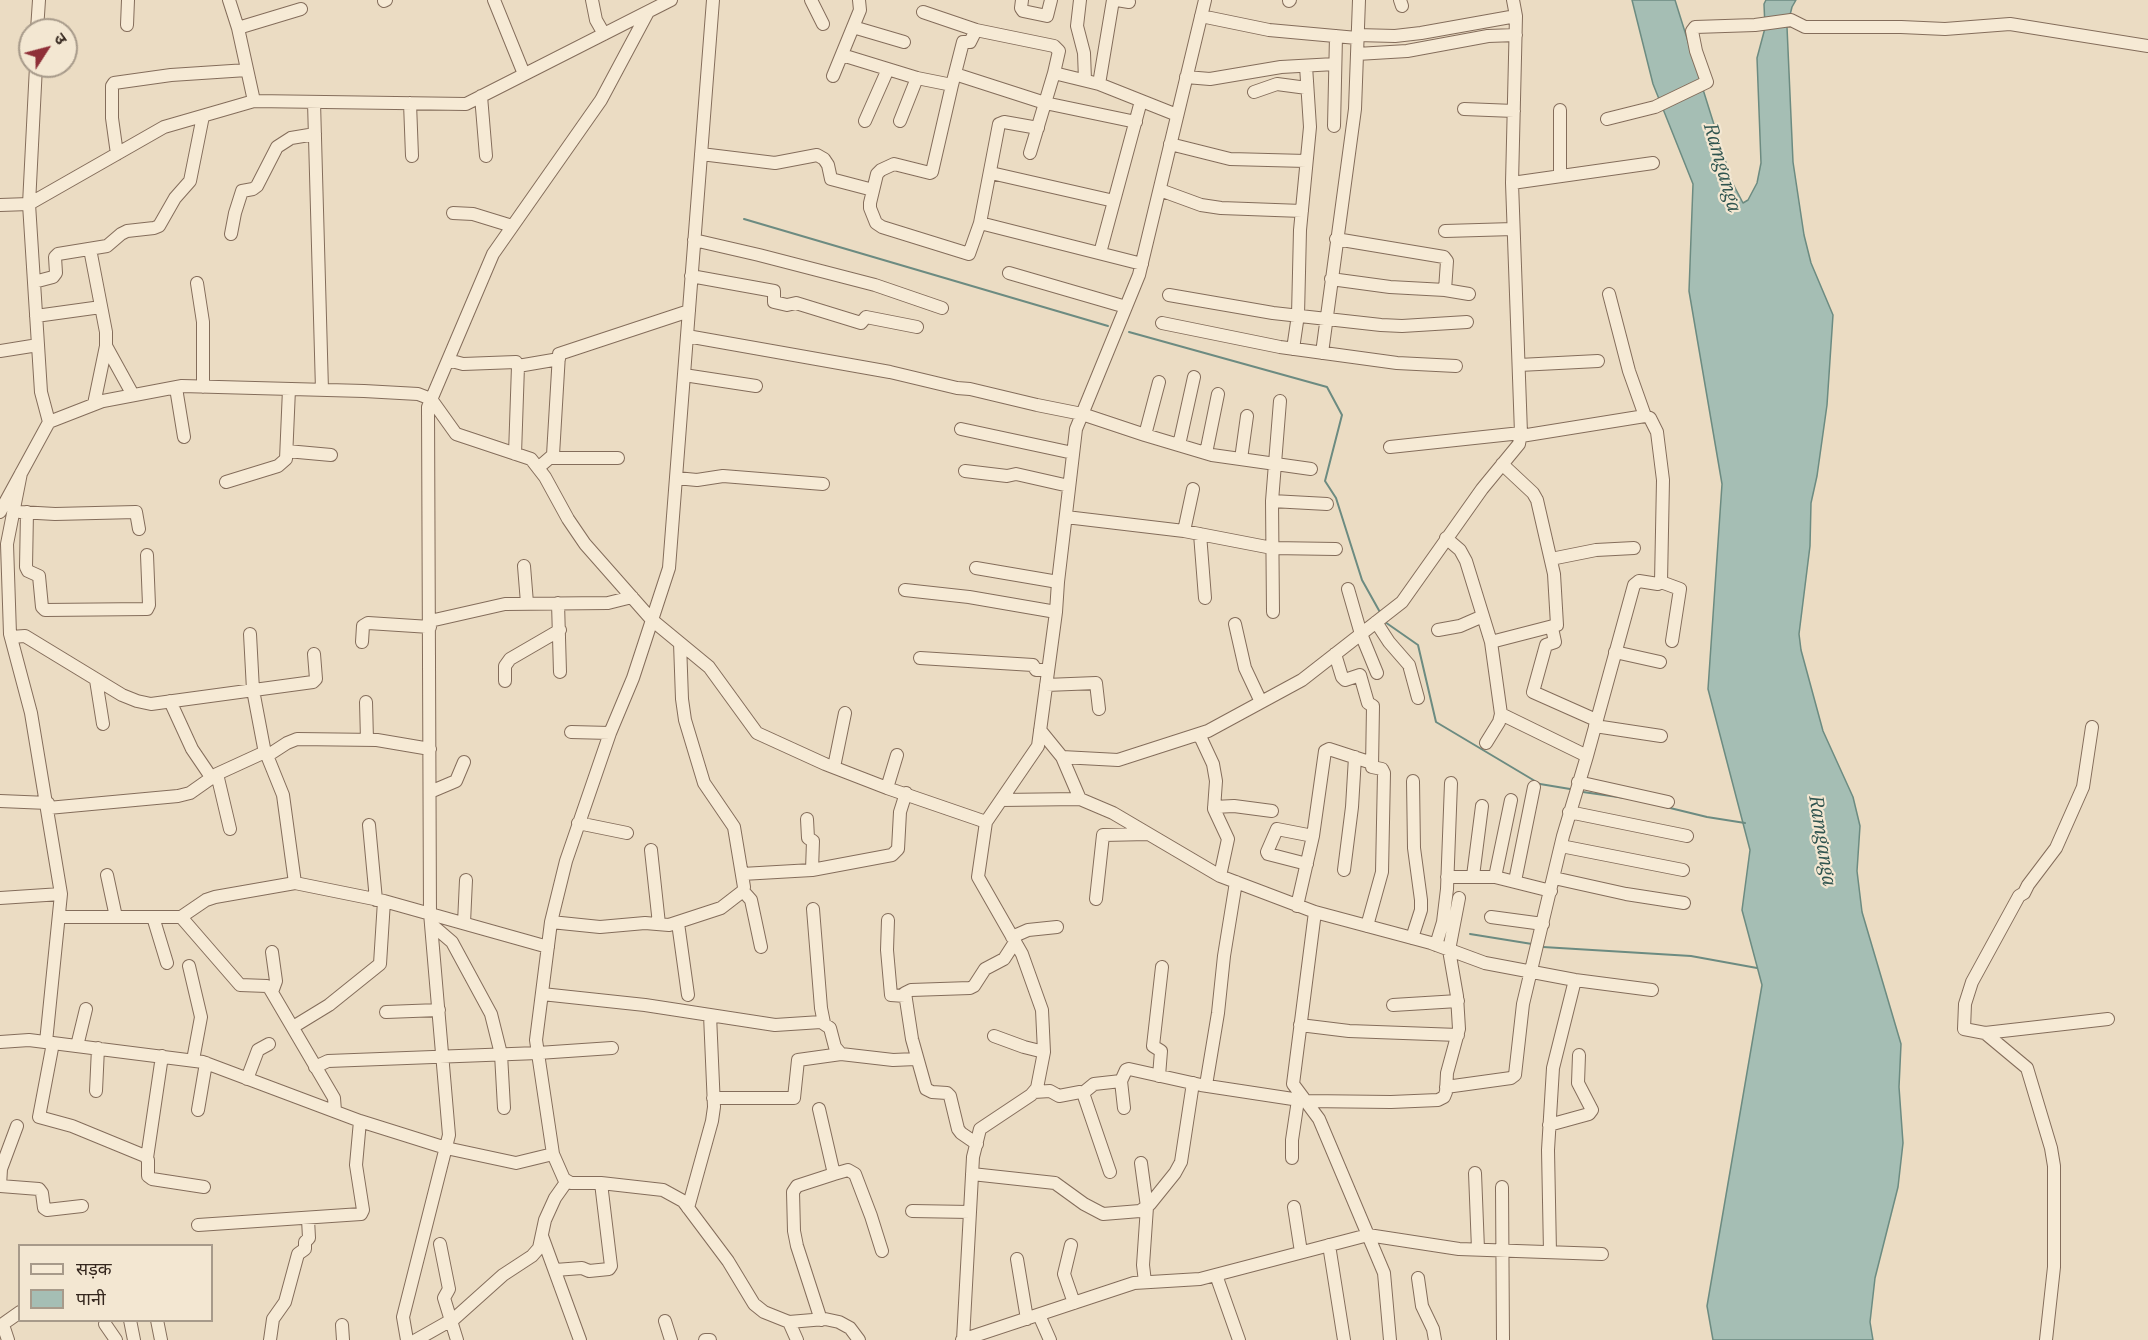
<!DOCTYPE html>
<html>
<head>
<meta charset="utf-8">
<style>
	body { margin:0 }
	#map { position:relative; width:2148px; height:1340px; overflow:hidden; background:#ebdcc3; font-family:"IBM Plex Serif","Noto Sans Devanagari",serif }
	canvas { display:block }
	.legend { position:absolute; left:18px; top:1244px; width:195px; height:78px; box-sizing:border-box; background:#f3e7d2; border:2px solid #a79a8a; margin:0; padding:8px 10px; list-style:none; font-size:18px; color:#35271e }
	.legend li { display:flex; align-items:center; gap:12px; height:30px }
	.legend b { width:30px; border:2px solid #a79a8a }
	.north { position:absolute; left:18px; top:18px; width:60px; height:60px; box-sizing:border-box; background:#f3e7d2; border:2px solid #a79a8a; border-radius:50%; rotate:54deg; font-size:16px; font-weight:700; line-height:24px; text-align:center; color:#35271e }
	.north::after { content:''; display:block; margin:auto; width:21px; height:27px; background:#8f2f38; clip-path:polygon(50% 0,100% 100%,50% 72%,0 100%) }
</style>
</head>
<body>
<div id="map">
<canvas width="2148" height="1340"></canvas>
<ul class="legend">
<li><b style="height:8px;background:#f6ead5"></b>सड़क</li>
<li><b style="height:16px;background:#a5beb4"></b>पानी</li>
</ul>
<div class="north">उ</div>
</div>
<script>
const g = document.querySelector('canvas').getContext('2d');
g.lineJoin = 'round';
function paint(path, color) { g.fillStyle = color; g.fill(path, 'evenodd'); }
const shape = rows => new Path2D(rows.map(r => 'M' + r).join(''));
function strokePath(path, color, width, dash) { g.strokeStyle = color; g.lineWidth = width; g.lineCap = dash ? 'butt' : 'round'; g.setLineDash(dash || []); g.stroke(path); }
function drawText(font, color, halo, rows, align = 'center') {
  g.font = font + ' "IBM Plex Serif",serif'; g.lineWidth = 4.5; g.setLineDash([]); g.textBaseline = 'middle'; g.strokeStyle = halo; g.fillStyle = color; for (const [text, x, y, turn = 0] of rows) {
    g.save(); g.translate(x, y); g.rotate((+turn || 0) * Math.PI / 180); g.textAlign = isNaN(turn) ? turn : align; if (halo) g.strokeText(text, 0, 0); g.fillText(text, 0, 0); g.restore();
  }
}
const water = shape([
	[1632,0,1675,0,1732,182,1743,203,1748,200,1757,183,1761,163,1757,58,1765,28,1764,4,1766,0,1796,0,1792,7,1787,27,1793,162,1804,235,1811,263,1833,315,1827,405,1817,476,1811,503,1810,546,1799,634,1801,650,1823,731,1853,797,1860,826,1857,871,1862,912,1901,1044,1899,1087,1903,1143,1898,1187,1875,1278,1870,1322,1873,1340,1713,1340,1707,1306,1762,985,1742,910,1750,850,1708,689,1722,484,1689,291,1693,184,1653,84,1632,0]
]);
const stream = shape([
	[744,219,1108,326],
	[1129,332,1327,387,1342,415,1325,481,1336,498,1362,580,1381,614],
	[1385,622,1418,645,1436,722,1540,784,1570,789],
	[1583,792,1625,798],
	[1666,807,1707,817,1745,823],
	[1470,934,1532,944],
	[1543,947,1691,956,1757,968]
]);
const minor = shape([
	[229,0,238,28,254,101],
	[494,0,524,74],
	[592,0,596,20,604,34],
	[713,0,669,568,633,678,610,733,566,861,551,922,536,1040,553,1154,564,1179,571,1183,601,1183,663,1190,683,1201,728,1261,754,1304,764,1312,789,1322,797,1340],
	[811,0,823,24],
	[1022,0,1021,8,1023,11,1047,16,1051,0],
	[1080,0,1077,26,1084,53,1085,80],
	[1117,0,1129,2],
	[1400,0,1402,6],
	[384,1,386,0],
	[1289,1,1290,0],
	[923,12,976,30,1054,46,1059,51,1054,73,1099,84,1177,115],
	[1201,16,1269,30,1357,38],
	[127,25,128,0],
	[853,27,904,42],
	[238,28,301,9],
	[37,30,39,0],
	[976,30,970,42,963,42,952,85,932,172,930,173,894,164,881,170,877,174,870,203,870,208,876,223,882,227,969,254,980,223,999,124,1004,122,1038,128],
	[1357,35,1395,36,1421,33,1516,16],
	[1357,54,1407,51,1488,36,1516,35],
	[842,55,917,78,952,85],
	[955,74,1045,103,1136,122],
	[833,76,860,10,859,0],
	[1186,77,1210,79,1281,67,1335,64],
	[1099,84,1113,0],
	[1254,92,1277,84,1307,88],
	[481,96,486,156],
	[314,102,322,390],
	[410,103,412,156],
	[1464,109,1514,111],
	[1560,110,1560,176],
	[1607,119,1655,107,1707,82,1696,51,1692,31,1695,27,1755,25,1791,20,1805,27,1901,27,1945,29,2010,24,2148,46],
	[865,121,888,69],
	[900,121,917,78],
	[1334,126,1336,36],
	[1170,144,1230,159,1306,161],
	[1030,153,1054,73],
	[117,154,112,118,112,86,114,83,171,75,247,70],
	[701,154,775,163,817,155,824,159,828,165,831,179,873,190],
	[991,173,1114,201],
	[1512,183,1653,163],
	[1160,190,1201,205,1221,208,1302,211],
	[0,205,29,204,164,127,254,101,466,104,671,0],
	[453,213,473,214,512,226],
	[980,223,1142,264],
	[1445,231,1513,229],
	[231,234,235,213,242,191,253,189,257,186,277,147,291,138,315,134],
	[1336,239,1444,257,1447,261,1445,290],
	[694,240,759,255,875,285,942,308],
	[90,249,106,332,106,346,94,404],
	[1100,253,1141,101],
	[1009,273,1126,307],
	[691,276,774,291,774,302,787,305,796,303,861,323,866,317,917,327],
	[1331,279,1390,287,1445,290,1469,294],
	[34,282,53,277,56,273,55,257,58,254,107,246,121,234,127,231,154,228,159,226,175,198,190,181,203,116],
	[197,283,203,322,203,387],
	[1609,294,1629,371,1645,416],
	[1169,295,1273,313,1381,325,1402,326,1467,322],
	[36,316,101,307],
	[1162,323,1280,347,1397,363,1456,366],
	[687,336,890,372,957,388,970,389,1037,405,1082,414,1145,435,1212,455,1311,469],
	[106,346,133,395],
	[1293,349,1298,315,1300,230,1310,127,1306,66],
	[0,351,38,345],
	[1322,353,1355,109,1359,0],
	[448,360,463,364,516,362,518,366,515,454],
	[1519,365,1598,361],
	[518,366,559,359],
	[684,375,756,386],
	[176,388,184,437],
	[49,422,103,401,182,386,364,391,418,394,431,399,456,434,531,459,545,477,568,519,585,544,652,620,709,667,757,733,825,764,887,788,986,822],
	[961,429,1073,453],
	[1145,435,1159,382],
	[1179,445,1194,377],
	[1390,447,1521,433],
	[287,451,331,455],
	[1206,453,1218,394],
	[552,458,618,458],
	[1241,459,1247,416],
	[538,468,553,455,559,354,689,311],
	[965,471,1007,476,1016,474,1069,486],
	[21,473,7,544,10,634,31,713,61,894,46,1042],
	[676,478,697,480,723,476,823,484],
	[226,482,278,466,286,459,289,389],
	[1272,501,1327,504],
	[0,512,49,422,41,392,29,204,36,66],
	[20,512,55,514,136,512,139,529],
	[27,512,26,567,28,571,39,576,42,607,45,610,147,609,149,605,147,555],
	[1066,517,1184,531,1272,548,1336,549],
	[1184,531,1193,489],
	[1200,534,1205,598],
	[1446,538,1460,550,1466,561,1491,642,1501,714,1499,722,1486,743],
	[1551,559,1596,550,1634,548],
	[524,566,527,603],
	[976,568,1058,582],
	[1661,582,1680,589,1672,641],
	[1348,589,1361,634,1377,673],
	[905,590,969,597,1056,612],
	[558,603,560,672],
	[1273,612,1272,501,1280,401],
	[430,621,505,604,608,603,632,597],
	[1376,622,1389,642,1409,665,1418,698],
	[1235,624,1245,668,1261,702],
	[1552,628,1555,642,1546,645,1533,692,1596,720],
	[1438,630,1460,626,1483,616],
	[250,634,253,690,264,748,283,795,295,883],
	[11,637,25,636,122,695,137,701,151,704,313,682,316,679,314,654],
	[362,642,363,626,368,623,430,627],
	[1491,642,1557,625,1554,574,1537,500,1533,493,1502,464],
	[1615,652,1660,662],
	[1335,654,1342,677,1345,680,1360,675,1368,703,1373,706,1372,767,1382,769,1384,773,1382,872,1367,926],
	[920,658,1033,665,1036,670,1048,670],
	[96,680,103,724],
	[505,681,505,666,510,659,560,630],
	[1046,685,1096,683,1099,709],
	[170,701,192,749,211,777],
	[366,702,367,740],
	[1501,714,1587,756],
	[1595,726,1661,736],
	[2092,727,2083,787,2056,848,2028,885,2024,893,2019,896,1972,982,1965,1004,1964,1029,1985,1033,2108,1019],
	[1040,730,1062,757,1080,799,1113,813,1220,876,1315,912,1431,943,1485,963,1575,980,1652,990],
	[571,732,610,733],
	[1199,734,1213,764,1216,781,1214,809,1228,839,1220,876],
	[267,756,287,743,297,739,377,740,430,749],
	[1062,757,1118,760,1208,731,1302,680,1402,602,1482,489,1519,444,1521,433,1512,183,1516,16,1513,0],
	[834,767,845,713],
	[217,774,230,829],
	[1578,782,1668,802],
	[887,788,897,755],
	[430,792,456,781,464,762],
	[1001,800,1080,799],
	[0,801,48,803],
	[1214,807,1234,806,1272,811],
	[48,808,178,796,190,793,217,774,265,752],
	[1569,812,1687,836],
	[807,819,808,838,813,841,812,870],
	[578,823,627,833],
	[369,825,376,900],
	[1561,846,1683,870],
	[651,850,659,924],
	[1307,864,1268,854,1267,852,1277,829,1313,836],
	[1344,870,1352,807,1355,757],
	[742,874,812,870,892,855,898,849,900,812,906,793],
	[107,875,116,917],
	[1473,876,1482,806],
	[1447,877,1495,877,1551,891],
	[1495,877,1511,800],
	[1554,878,1626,894,1684,903],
	[1515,881,1534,787],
	[743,891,751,900,761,947],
	[0,898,61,894],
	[1096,899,1103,835,1148,834],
	[1297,906,1313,836,1325,751,1329,749,1372,763],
	[813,909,821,1008,824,1023],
	[1315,912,1293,1084,1319,1119,1384,1273,1390,1340],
	[59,917,181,917,206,900,215,897,295,883,384,901,548,947],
	[153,917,167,963],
	[181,917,240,985,267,986,270,989,334,1098,335,1111],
	[1491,917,1543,924],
	[888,920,887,950,891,995,905,996],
	[551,922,600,927,645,923,669,925,721,908,743,891,744,887,734,827,704,783,685,720,682,699,680,643],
	[464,923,466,880],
	[678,923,688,995],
	[431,924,452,942,491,1014,501,1054,504,1108],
	[1012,937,1028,930,1057,927],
	[1412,938,1421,910,1421,900,1414,848,1413,781],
	[1436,945,1443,922,1447,889,1451,783],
	[272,952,276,981,272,992],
	[189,966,201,1017,193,1060],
	[542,994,645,1005,775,1025,821,1022,830,1028,835,1047,841,1054,893,1060,916,1059],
	[1393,1005,1458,1001],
	[386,1012,439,1010],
	[1300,1025,1349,1031,1458,1035],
	[293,1027,329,1005,380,964,384,901],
	[1985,1033,2027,1068,2051,1148,2054,1166,2054,1267,2046,1340],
	[994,1036,1024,1047,1044,1052],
	[0,1042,29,1040,203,1062,360,1121,446,1148,516,1163,553,1154],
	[53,1043,39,1117,72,1126,145,1156,148,1160,148,1176,152,1179,204,1187],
	[77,1046,86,1009],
	[315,1067,328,1061,538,1053,612,1048],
	[1159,1076,1161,1051,1153,1046,1162,967],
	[247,1079,258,1050,269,1044],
	[1206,1085,1218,1013,1224,956,1236,882],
	[1446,1087,1511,1078,1515,1075,1523,1004,1563,836,1587,756,1634,585,1639,581,1658,584,1661,582,1663,480,1657,432,1650,418,1645,416,1521,436],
	[96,1091,98,1048],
	[1034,1092,1050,1091,1059,1096,1080,1092,1083,1093,1110,1172],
	[1083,1093,1094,1084,1121,1081],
	[713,1098,794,1098,798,1060,841,1054],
	[1124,1108,1121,1081,1126,1070,1129,1069,1201,1085,1306,1101,1391,1102,1438,1100,1444,1097,1446,1092,1447,1073,1459,1029,1457,996,1449,950,1459,898],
	[819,1109,834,1174,797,1186,793,1192,794,1231,797,1246,821,1320],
	[198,1110,206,1063],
	[1549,1125,1589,1114,1592,1110,1578,1083,1579,1055],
	[977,1144,961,1133,958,1129,950,1096,947,1093,932,1092,926,1089,912,1039,905,993,911,990,970,988,974,986,985,969,1004,959,1015,942],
	[147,1158,162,1056],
	[1292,1158,1292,1140,1298,1100],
	[1141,1163,1147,1207,1143,1265,1145,1282],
	[1475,1173,1478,1249],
	[834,1174,848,1170,855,1174,871,1216,882,1251],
	[972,1174,1055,1183,1084,1204,1103,1214,1140,1211,1150,1204,1175,1173,1181,1162,1193,1083],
	[0,1186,39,1189,42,1193,44,1208,47,1210,82,1206],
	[0,1186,1,1169,17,1126],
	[1502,1187,1503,1340],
	[1294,1207,1301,1252],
	[688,1208,712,1121,714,1107,710,1015],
	[912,1211,970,1212],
	[198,1225,361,1214,363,1210,356,1165,360,1121],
	[542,1236,580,1340],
	[440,1244,449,1289,444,1298,457,1340],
	[1071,1245,1064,1274,1074,1303],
	[1329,1245,1344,1340],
	[1550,1252,1548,1150,1553,1068,1575,980],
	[1017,1259,1027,1319],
	[555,1270,582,1268,589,1271,609,1269,611,1266,601,1183],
	[1216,1275,1239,1340],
	[1418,1278,1422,1306,1433,1329,1435,1340],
	[1039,1315,1050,1340],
	[130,1320,134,1340],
	[157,1320,161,1340],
	[665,1321,671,1340],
	[789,1322,825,1319,839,1322,850,1328,859,1340],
	[105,1324,116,1340],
	[3,1325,8,1340],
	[342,1325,343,1340],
	[0,1326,20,1312],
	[270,1340,273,1319,285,1302,298,1254,305,1249,305,1242,309,1238,308,1219],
	[407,1340,403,1317,449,1135,430,913,428,407,493,254,601,100,648,12],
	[416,1340,455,1318,503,1275,532,1256,539,1248,545,1220,555,1198,567,1181],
	[705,1340,710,1340],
	[962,1340,1134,1283,1200,1279,1368,1235,1459,1249,1602,1254],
	[963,1340,973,1157,980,1129,1031,1095,1037,1088,1044,1052,1042,1010,1022,954,978,877,986,822,1038,746,1056,612,1058,582,1076,429,1139,275,1205,0]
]);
const waterNames = [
	["Ramganga",1722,168,74],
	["Ramganga",1822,841,81]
];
paint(water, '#a5beb4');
strokePath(water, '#6c8b81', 1.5);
strokePath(stream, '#6c8b81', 2);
strokePath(minor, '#846d5b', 14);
strokePath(minor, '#f6ead5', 12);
drawText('italic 20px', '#2e534e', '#f3e7d2', waterNames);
</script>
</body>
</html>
